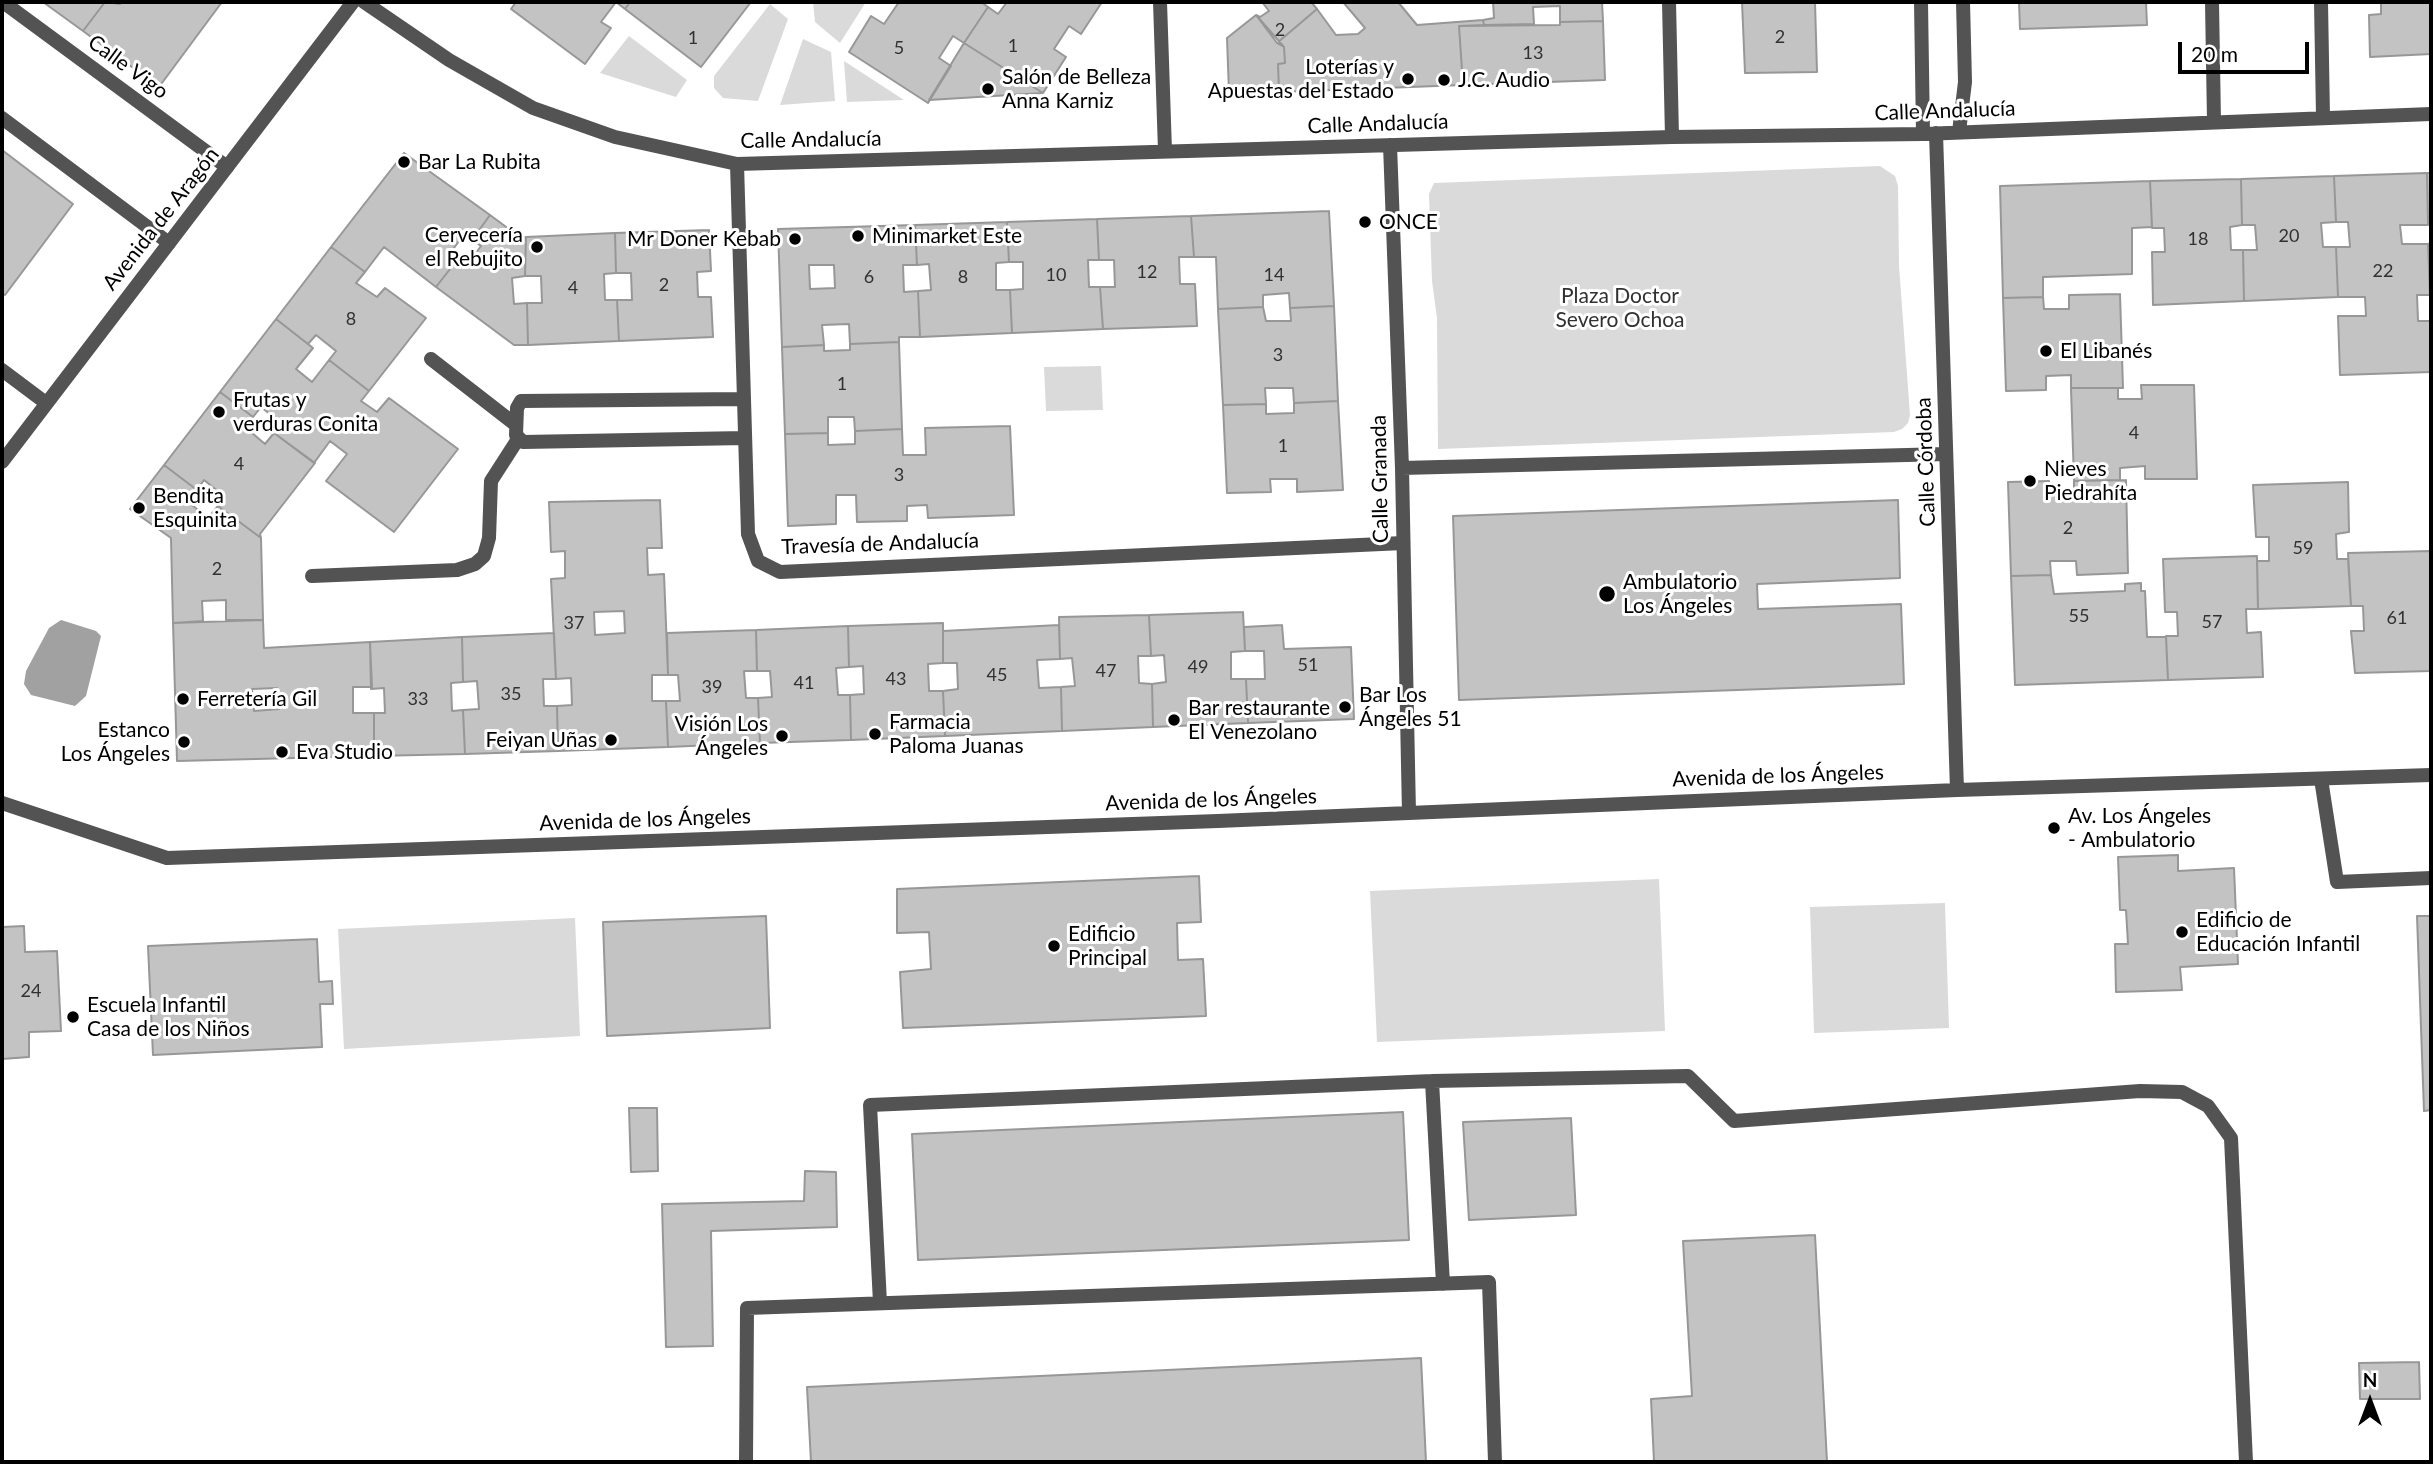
<!DOCTYPE html>
<html>
<head>
<meta charset="utf-8">
<style>
	body { margin:0 }
	#map { position:relative; width:2433px; height:1464px; overflow:hidden; background:#fff; font-family:Lato,sans-serif }
	canvas { display:block }
	.frame { position:absolute; inset:0; border:4px solid #000; pointer-events:none }
	.north { position:absolute; left:2335px; top:1366px; width:70px; height:70px; -webkit-text-stroke:5px #fff; paint-order:stroke; rotate:0deg; font-size:19px; font-weight:700; line-height:28px; text-align:center; color:#000 }
	.north::after { content:''; display:block; margin:auto; width:24px; height:32px; background:#000; clip-path:polygon(50% 0,100% 100%,50% 72%,0 100%) }
	.scale { position:absolute; left:2178px; top:42px; width:131px; height:32px; box-sizing:border-box; border:4px solid #000; border-top:0; padding-left:9px; font-size:21px; line-height:24px; white-space:nowrap; color:#000; -webkit-text-stroke:5px #fff; paint-order:stroke }
</style>
</head>
<body>
<div id="map">
<canvas width="2433" height="1464"></canvas>
<div class="frame"></div>
<div class="north">N</div>
<div class="scale">20 m</div>
</div>
<script>
const g = document.querySelector('canvas').getContext('2d');
g.lineJoin = 'round';
function paint(path, color) { g.fillStyle = color; g.fill(path, 'evenodd'); }
const shape = rows => new Path2D(rows.map(r => 'M' + r).join(''));
function strokePath(path, color, width, dash) { g.strokeStyle = color; g.lineWidth = width; g.lineCap = dash ? 'butt' : 'round'; g.setLineDash(dash || []); g.stroke(path); }
function drawText(font, color, halo, rows, align = 'center') {
  g.font = font + ' Lato,sans-serif'; g.lineWidth = 6; g.setLineDash([]); g.textBaseline = 'middle'; g.strokeStyle = halo; g.fillStyle = color; for (const [text, x, y, turn = 0] of rows) {
    g.save(); g.translate(x, y); g.rotate((+turn || 0) * Math.PI / 180); g.textAlign = isNaN(turn) ? turn : align; if (halo) g.strokeText(text, 0, 0); g.fillText(text, 0, 0); g.restore();
  }
}
const green = shape([
	[813,2,866,2,840,43,815,22],
	[770,4,788,19,758,101,723,98,714,88,714,76],
	[629,36,687,80,676,97,600,73],
	[803,39,831,52,835,101,780,105],
	[844,61,904,100,847,102],
	[1880,166,1895,176,1898,186,1899,266,1910,415,1908,423,1902,429,1894,432,1438,449,1437,318,1432,281,1429,194,1434,183],
	[1101,366,1103,410,1046,411,1044,367],
	[1659,879,1665,1031,1377,1042,1370,891],
	[1945,903,1949,1028,1814,1033,1810,907],
	[575,918,580,1036,344,1049,338,929]
]);
const water = shape([
	[61,620,96,631,101,636,86,696,75,706,31,695,24,684,26,671,49,628]
]);
const building = shape([
	[43,2,105,2,83,31,43,2],
	[105,2,120,4,122,2,222,2,159,87,83,31,105,2],
	[516,2,616,2,601,22,611,28,585,64,511,9,516,2],
	[616,2,630,2,625,9,616,2],
	[630,2,751,2,701,67,625,9,630,2],
	[899,2,981,2,988,7,964,43,953,36,939,58,951,66,928,103,849,52,871,16,884,24,899,2],
	[1007,2,1102,2,1081,34,1069,26,1054,49,1066,57,1043,93,964,43,988,7,998,14,1007,2],
	[1262,2,1311,2,1317,9,1277,43,1256,15,1260,17,1269,11,1262,2],
	[1343,2,1398,2,1417,25,1483,20,1484,25,1459,26,1463,85,1279,92,1278,64,1285,63,1284,47,1277,43,1317,9,1336,35,1358,34,1365,28,1343,2],
	[1493,2,1602,2,1603,21,1560,22,1560,6,1533,7,1534,24,1484,25,1483,20,1494,18,1493,2],
	[1742,2,1815,2,1817,72,1745,73,1742,2],
	[2019,2,2146,2,2147,25,2020,29,2019,2],
	[2381,2,2431,2,2431,54,2370,57,2369,15,2381,14,2381,2],
	[1256,15,1284,47,1285,63,1278,64,1279,92,1229,93,1227,38,1256,15],
	[1603,21,1605,80,1463,85,1459,26,1560,25,1560,22,1603,21],
	[964,43,1043,93,929,100,964,43],
	[2,150,73,204,5,295,2,293,2,150],
	[404,153,490,215,472,240,464,234,449,255,457,260,436,287,384,247,365,272,331,247,404,153],
	[2427,173,2428,225,2400,225,2402,244,2428,244,2430,295,2417,295,2418,321,2431,321,2431,372,2340,375,2338,316,2366,316,2365,297,2338,297,2336,247,2350,247,2348,222,2336,222,2334,176,2427,173],
	[2427,173,2431,173,2431,218,2428,218,2427,173],
	[2334,176,2336,222,2321,223,2323,247,2336,247,2338,297,2244,301,2243,250,2257,250,2255,225,2242,225,2241,179,2334,176],
	[2241,179,2242,225,2230,227,2231,250,2243,250,2244,301,2153,305,2152,252,2165,252,2164,228,2152,228,2150,181,2241,179],
	[2150,181,2152,227,2132,228,2132,274,2043,277,2043,297,2003,298,2000,186,2150,181],
	[1329,211,1334,306,1290,308,1289,293,1263,295,1263,307,1218,309,1216,257,1194,257,1191,216,1329,211],
	[490,215,521,238,526,237,525,276,512,278,514,304,527,303,528,345,514,345,436,287,457,260,466,266,481,246,472,240,490,215],
	[1191,216,1194,257,1179,257,1180,284,1195,284,1197,326,1103,329,1100,287,1115,287,1114,260,1099,260,1097,219,1191,216],
	[1097,219,1099,260,1088,260,1089,287,1100,287,1103,329,1012,333,1010,290,1023,289,1023,262,1009,262,1007,222,1097,219],
	[1007,222,1009,262,996,263,996,290,1010,290,1012,333,920,337,918,291,931,290,929,264,917,265,915,225,1007,222],
	[915,225,917,265,903,265,904,292,918,291,920,337,899,337,899,342,850,344,849,324,822,325,824,345,782,347,778,229,915,225],
	[809,265,834,265,835,288,810,289,809,265],
	[709,230,711,271,697,272,698,297,711,297,713,337,619,341,617,300,632,300,631,273,616,273,615,233,709,230],
	[615,233,616,273,604,274,605,300,617,300,619,341,528,345,527,303,542,303,541,276,525,276,526,237,615,233],
	[2431,243,2431,294,2430,295,2428,244,2431,243],
	[331,247,365,272,356,283,377,297,385,288,426,318,369,391,329,360,336,351,316,335,308,344,276,319,331,247],
	[2120,294,2123,388,2071,388,2071,375,2046,376,2046,390,2006,391,2003,298,2043,297,2044,309,2069,309,2069,295,2120,294],
	[1334,306,1338,401,1294,403,1293,388,1265,388,1266,404,1223,405,1218,309,1263,307,1266,321,1291,321,1290,308,1334,306],
	[276,319,313,348,296,369,312,382,329,360,369,391,361,401,377,412,389,398,458,449,394,532,326,481,347,454,330,441,314,463,274,433,281,423,261,407,253,417,220,392,276,319],
	[899,342,902,429,855,431,854,417,828,417,828,433,785,434,782,347,824,345,824,351,850,350,850,344,899,342],
	[2141,385,2194,385,2197,479,2145,479,2145,466,2120,468,2120,480,2074,481,2071,388,2118,388,2118,399,2142,399,2141,385],
	[220,392,253,417,245,427,265,444,274,433,315,463,260,534,261,538,218,506,225,497,204,480,197,490,164,465,220,392],
	[1338,401,1343,490,1297,492,1297,479,1270,479,1271,492,1227,493,1223,405,1266,404,1266,414,1294,413,1294,403,1338,401],
	[1010,426,1014,515,928,518,927,505,907,506,907,521,857,522,856,495,836,495,836,524,788,526,785,434,828,433,828,445,855,444,855,431,902,429,903,455,926,455,925,428,1010,426],
	[164,465,197,490,187,501,208,518,218,506,261,538,263,620,226,620,226,600,202,601,203,621,173,623,171,538,130,509,164,465],
	[2126,480,2128,573,2077,575,2076,561,2050,561,2051,575,2011,576,2008,482,2049,481,2049,495,2074,494,2074,481,2126,480],
	[2348,482,2349,532,2336,534,2337,559,2348,559,2351,606,2258,609,2257,561,2269,561,2269,537,2256,537,2253,485,2348,482],
	[660,500,662,548,647,548,648,575,664,574,668,675,652,675,652,701,666,701,668,747,558,751,557,706,572,705,571,678,556,679,551,579,565,578,565,551,551,552,549,502,660,500],
	[624,611,625,633,595,635,594,612,624,611],
	[1898,500,1900,578,1757,584,1758,609,1901,604,1904,684,1459,700,1453,516,1898,500],
	[2431,551,2431,671,2355,673,2351,631,2364,631,2363,606,2351,606,2348,553,2431,551],
	[2257,556,2258,609,2246,609,2247,633,2261,632,2263,677,2168,680,2166,636,2178,636,2177,612,2165,612,2163,559,2257,556],
	[2051,575,2054,594,2125,591,2125,584,2141,583,2141,591,2145,591,2147,637,2166,637,2168,680,2015,685,2011,576,2051,575],
	[1243,612,1245,651,1231,652,1231,679,1246,679,1248,723,1153,727,1152,684,1166,682,1164,655,1151,656,1149,615,1243,612],
	[1149,615,1151,656,1138,656,1139,683,1152,684,1153,727,1062,731,1061,687,1075,686,1072,658,1060,659,1059,617,1149,615],
	[263,620,264,648,370,642,372,687,353,687,353,713,374,713,374,756,177,761,173,623,263,620],
	[277,688,279,709,254,711,252,689,277,688],
	[943,623,943,663,928,664,929,691,943,691,945,736,851,740,850,695,864,694,863,666,849,667,848,626,943,623],
	[1059,625,1060,659,1037,660,1039,688,1061,687,1062,731,945,736,943,691,958,689,957,663,943,663,943,631,1059,625],
	[1282,625,1284,649,1351,647,1354,719,1248,723,1246,679,1265,679,1264,651,1245,651,1244,627,1282,625],
	[848,626,849,667,836,668,838,695,850,695,851,740,760,743,758,698,772,697,770,671,757,671,756,630,848,626],
	[756,630,757,671,744,671,746,698,758,698,760,743,668,747,666,701,680,701,678,675,668,675,667,633,756,630],
	[554,633,556,679,543,679,544,706,557,706,558,751,465,754,463,710,479,709,477,681,463,682,462,637,554,633],
	[462,637,463,682,451,683,452,711,463,710,465,754,374,756,374,713,385,713,384,688,371,689,370,642,462,637],
	[2178,855,2178,871,2234,868,2238,964,2180,967,2182,990,2116,992,2115,944,2128,944,2126,910,2120,910,2118,857,2178,855],
	[1199,876,1201,922,1177,923,1178,960,1203,959,1206,1016,903,1028,900,972,931,969,929,932,897,933,897,889,1199,876],
	[766,916,770,1028,607,1036,603,922,766,916],
	[2417,916,2431,916,2431,1110,2424,1111,2417,916],
	[24,926,25,952,57,951,61,1031,29,1032,29,1057,2,1059,2,927,24,926],
	[317,939,319,982,332,981,333,1004,320,1004,322,1047,153,1055,148,946,317,939],
	[629,1108,657,1108,658,1171,631,1172,629,1108],
	[1403,1112,1409,1240,918,1260,912,1134,1403,1112],
	[1571,1118,1576,1215,1469,1220,1463,1122,1571,1118],
	[805,1171,836,1172,837,1227,711,1231,713,1346,666,1347,662,1204,804,1201,805,1171],
	[1815,1235,1827,1462,1654,1462,1651,1399,1692,1396,1683,1241,1815,1235],
	[1421,1358,1426,1462,811,1462,807,1387,1421,1358],
	[2419,1362,2420,1399,2360,1399,2359,1363,2419,1362]
]);
const service = shape([
	[3,2,227,167],
	[2,118,169,243],
	[737,164,748,534,758,561,780,572,1403,543],
	[431,359,516,425],
	[743,399,521,401,517,408,516,435,523,442,745,438],
	[312,576,457,570,475,564,484,556,489,538,491,481,518,439],
	[2321,779,2337,882,2431,878],
	[1432,1081,1443,1284],
	[880,1303,870,1105,1432,1081,1688,1076,1734,1121,2140,1091,2182,1092,2208,1106,2231,1138,2246,1462],
	[746,1462,747,1308,1489,1282,1495,1462]
]);
const minor = shape([
	[364,2,449,60,533,108,615,137,737,164,1672,137,1923,134,2431,114],
	[1160,2,1165,151],
	[1669,2,1672,137],
	[1921,2,1923,134],
	[2212,2,2214,122],
	[2321,2,2323,117],
	[1959,132,1965,82,1963,2],
	[1936,133,1957,790],
	[1390,145,1402,468,1409,813],
	[2,370,46,403],
	[2,462,353,2],
	[1402,468,1946,454],
	[2,803,167,858,1218,821,1957,790,2431,775]
]);
const markers = [
	[1408,79,7,"#000"],
	[1444,80,7,"#000"],
	[988,89,7,"#000"],
	[404,162,7,"#000"],
	[1365,222,7,"#000"],
	[858,236,7,"#000"],
	[795,239,7,"#000"],
	[537,247,7,"#000"],
	[2046,351,7,"#000"],
	[219,412,7,"#000"],
	[2030,481,7,"#000"],
	[139,508,7,"#000"],
	[1607,594,9,"#000"],
	[183,699,7,"#000"],
	[1345,707,7,"#000"],
	[1174,720,7,"#000"],
	[875,734,7,"#000"],
	[782,736,7,"#000"],
	[611,740,7,"#000"],
	[184,742,7,"#000"],
	[282,752,7,"#000"],
	[2054,828,7,"#000"],
	[2182,932,7,"#000"],
	[1054,946,7,"#000"],
	[73,1017,7,"#000"]
];
const numberNames = [
	["2",1280,30],
	["2",1780,37],
	["1",693,38],
	["1",1013,46],
	["5",899,48],
	["13",1533,53],
	["20",2289,236],
	["18",2198,239],
	["22",2383,271],
	["12",1147,272],
	["10",1056,275],
	["14",1274,275],
	["6",869,277],
	["8",963,277],
	["2",664,285],
	["4",573,288],
	["8",351,319],
	["3",1278,355],
	["1",842,384],
	["4",2134,433],
	["1",1283,446],
	["4",239,464],
	["3",899,475],
	["2",2068,528],
	["59",2303,548],
	["2",217,569],
	["55",2079,616],
	["61",2397,618],
	["57",2212,622],
	["37",574,623],
	["51",1308,665],
	["49",1198,667],
	["47",1106,671],
	["45",997,675],
	["43",896,679],
	["41",804,683],
	["39",712,687],
	["35",511,694],
	["33",418,699],
	["24",31,991]
];
const streetNames = [
	["Calle Vigo",128,67,36],
	["Calle Andalucía",1945,111,-2],
	["Calle Andalucía",1378,124,-2],
	["Calle Andalucía",811,140,-1],
	["Avenida de Aragón",161,219,-52],
	["Calle Córdoba",1926,462,-92],
	["Calle Granada",1380,479,-91],
	["Travesía de Andalucía",880,544,-2],
	["Avenida de los Ángeles",1778,776,-2],
	["Avenida de los Ángeles",1211,800,-2],
	["Avenida de los Ángeles",645,820,-2]
];
const poiNames = [
	["Loterías y",1394,67,"right"],
	["Apuestas del Estado",1394,91,"right"],
	["Salón de Belleza",1002,77],
	["Anna Karniz",1002,101],
	["J.C. Audio",1458,80],
	["Bar La Rubita",418,162],
	["ONCE",1379,222],
	["Cervecería",523,235,"right"],
	["el Rebujito",523,259,"right"],
	["Minimarket Este",872,236],
	["Mr Doner Kebab",781,239,"right"],
	["El Libanés",2060,351],
	["Frutas y",233,400],
	["verduras Conita",233,424],
	["Nieves",2044,469],
	["Piedrahíta",2044,493],
	["Bendita",153,496],
	["Esquinita",153,520],
	["Ambulatorio",1623,582],
	["Los Ángeles",1623,606],
	["Bar Los",1359,695],
	["Ángeles 51",1359,719],
	["Ferretería Gil",197,699],
	["Bar restaurante",1188,708],
	["El Venezolano",1188,732],
	["Farmacia",889,722],
	["Paloma Juanas",889,746],
	["Visión Los",768,724,"right"],
	["Ángeles",768,748,"right"],
	["Estanco",170,730,"right"],
	["Los Ángeles",170,754,"right"],
	["Feiyan Uñas",597,740,"right"],
	["Eva Studio",296,752],
	["Av. Los Ángeles",2068,816],
	["- Ambulatorio",2068,840],
	["Edificio de",2196,920],
	["Educación Infantil",2196,944],
	["Edificio",1068,934],
	["Principal",1068,958],
	["Escuela Infantil",87,1005],
	["Casa de los Niños",87,1029]
];
const parkNames = [
	["Plaza Doctor",1620,296],
	["Severo Ochoa",1620,320]
];
paint(green, '#dadada');
paint(water, '#a1a1a1');
paint(building, '#c3c3c3');
strokePath(building, '#979797', 2);
strokePath(service, '#535353', 14);
strokePath(minor, '#535353', 14);
for (const [x, y, r, color] of markers) { const dot = new Path2D(); dot.arc(x, y, r, 0, 2 * Math.PI); g.fillStyle = color; g.fill(dot); strokePath(dot, '#fff', 2.5); }
drawText('18px', '#313131', null, numberNames);
drawText('21px', '#000', '#fff', streetNames);
drawText('21px', '#000', '#fff', poiNames, 'left');
drawText('21px', '#313131', '#fff', parkNames);
</script>
</body>
</html>
